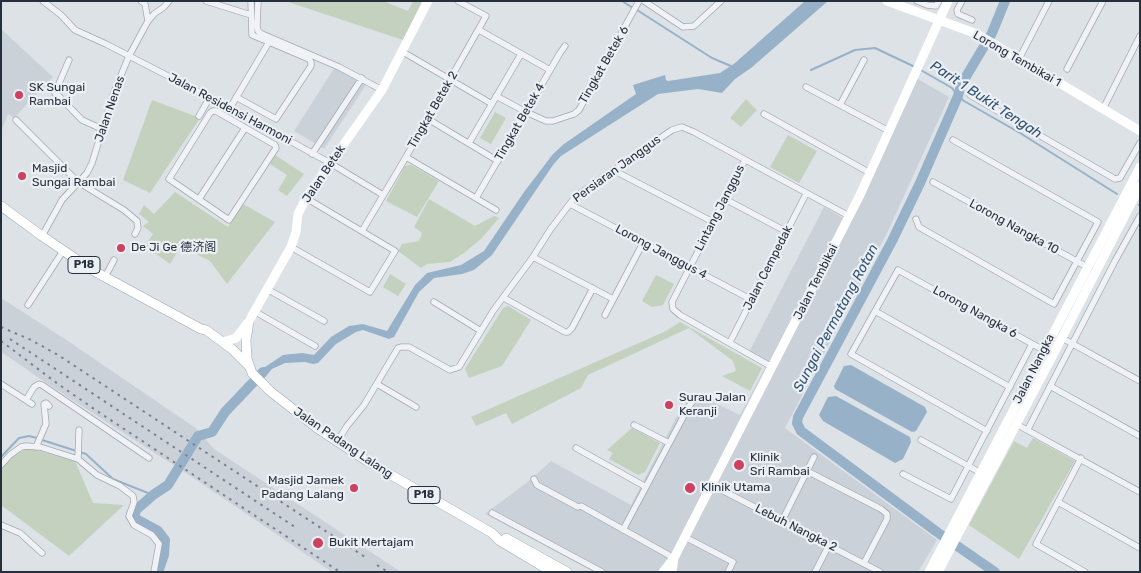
<!DOCTYPE html>
<html>
<head>
<meta charset="utf-8">
<style>
	body { margin:0 }
	#map { position:relative; width:1141px; height:573px; overflow:hidden; background:#dde2e7; font-family:Rubik,sans-serif }
	canvas { display:block }
	.frame { position:absolute; inset:0; border:2px solid #26303d; pointer-events:none }
</style>
</head>
<body>
<div id="map">
<canvas width="1141" height="573"></canvas>
<div class="frame"></div>
</div>
<script>
const g = document.querySelector('canvas').getContext('2d');
g.lineJoin = 'round';
function paint(path, color) { g.fillStyle = color; g.fill(path, 'evenodd'); }
const shape = rows => new Path2D(rows.map(r => 'M' + r).join(''));
function strokePath(path, color, width, dash) { g.strokeStyle = color; g.lineWidth = width; g.lineCap = dash ? 'butt' : 'round'; g.setLineDash(dash || []); g.stroke(path); }
function drawText(font, color, halo, rows, align = 'center') {
  g.font = font + ' Rubik,"Noto Sans SC",sans-serif'; g.lineWidth = 4.5; g.setLineDash([]); g.textBaseline = 'middle'; g.strokeStyle = halo; g.fillStyle = color; for (const [text, x, y, turn = 0] of rows) {
    g.save(); g.translate(x, y); g.rotate((+turn || 0) * Math.PI / 180); g.textAlign = isNaN(turn) ? turn : align; if (halo) g.strokeText(text, 0, 0); g.fillText(text, 0, 0); g.restore();
  }
}
const built = shape([
	[1,29,53,77,14,118,8,114,1,132],
	[335,67,358,78,366,85,324,149,294,131],
	[916,78,949,97,888,231,785,428,937,540,918,572,594,572,485,514,530,480,551,461,631,505,681,408,696,394,740,415,767,364,748,354,824,207,850,222],
	[1,298,65,339,197,429,214,449,401,572,332,572,189,475,54,388,1,352]
]);
const green = shape([
	[285,1,383,1,408,11,413,1,422,1,403,40],
	[746,99,757,110,741,127,730,118],
	[152,100,200,118,150,193,123,180],
	[495,112,506,118,491,144,480,138],
	[788,135,817,151,799,183,770,167],
	[275,155,304,174,287,196,278,190,287,175,270,164],
	[411,165,439,181,417,217,386,201,405,166],
	[175,192,228,227,243,204,275,222,227,284,210,261,181,246,170,264,145,246,153,234,143,226,149,222,139,214,144,205,154,214],
	[429,199,475,226,494,216,499,218,482,238,464,253,450,262,427,264,421,268,398,251,402,244,419,241,422,233,414,227],
	[390,274,406,284,398,296,383,287],
	[656,275,674,284,663,305,652,307,642,301],
	[508,306,531,320,502,366,469,378,465,369,503,308],
	[680,322,762,368,750,391,722,376,736,371,733,361,689,328,588,375,581,388,512,424,506,413,476,426,471,417,666,331],
	[632,428,660,443,645,472,638,475,609,459,613,453,607,450],
	[1033,438,1075,461,1019,559,969,525,1014,441,1027,448],
	[29,448,75,461,93,503,124,505,69,556,1,505,1,469,12,456]
]);
const water = shape([
	[805,1,828,1,751,68,735,79,722,93,698,89,658,94,561,156,553,165,492,255,474,270,462,274,434,278,419,292,394,337,389,339,363,330,356,332,336,344,318,363,313,364,305,362,285,363,272,369,265,377,259,371,283,355,302,353,314,355,331,337,349,326,363,324,387,331,415,285,427,273,461,265,484,251,524,192,553,154,564,144,636,94,633,85,665,75,666,80,668,81,720,73,735,63],
	[851,365,925,407,927,412,916,431,912,432,835,389,834,386,844,366],
	[836,396,910,437,911,442,903,459,895,463,823,421,819,415,828,397]
]);
const stream = shape([
	[622,1,633,8],
	[637,10,712,58,731,66],
	[919,69,952,88,958,96,964,101,1020,133,1117,194],
	[811,70,855,50,875,48,915,67],
	[1139,205,1140,205],
	[42,440,86,454,113,479,153,495],
	[1,457,19,438,29,436,37,438]
]);
const river = shape([
	[158,572,164,555,165,540,158,531,134,518,136,510,153,495,168,485,198,436,212,432,225,412,263,372],
	[995,572,937,532,801,431,797,423,798,417,892,241,920,183,958,96,961,85,992,33,1005,1]
]);
const street = shape([
	[43,1,61,15,75,30,106,44,230,108,330,163,383,195],
	[141,1,145,4,148,21],
	[206,1,251,15],
	[258,1,257,26,258,31,262,34,339,67,382,90],
	[644,1,683,27,694,26,721,1],
	[917,1,927,5,936,6,939,1],
	[962,1,957,10,958,14,972,20],
	[479,30,550,70],
	[403,52,492,104],
	[1019,59,1049,1],
	[1067,69,1103,1],
	[49,86,82,120,102,129],
	[806,87,889,131],
	[55,93,69,60],
	[970,95,1115,179,1120,178,1140,143],
	[496,96,526,112,546,121,553,121,574,114,579,110,639,1],
	[236,97,276,119,311,66,311,62,309,59,269,42],
	[840,105,864,60],
	[230,108,269,42,252,35,251,1],
	[1103,109,1140,36],
	[213,111,216,111,275,145,276,148,229,220,169,179,210,113,213,111],
	[764,114,870,173],
	[199,116,210,97],
	[428,119,498,161],
	[16,120,78,182,124,210,137,221,138,228,135,234],
	[469,143,521,54],
	[312,154,362,78],
	[406,157,496,210],
	[745,160,672,302,673,309,680,315,772,367],
	[613,170,713,222],
	[933,182,1089,268],
	[476,198,560,53,565,46],
	[199,199,245,128],
	[725,199,787,232],
	[570,204,752,300],
	[916,219,919,227,1054,304,1098,222,953,140],
	[362,231,406,157,486,16,458,1],
	[42,236,62,200,87,173,92,163,114,92,129,56,148,21,154,14,164,7,169,1],
	[291,247,370,292,395,251,306,198],
	[533,257,613,299],
	[105,277,114,260],
	[267,289,324,321],
	[504,298,565,332,568,332,572,328,593,288],
	[434,302,481,331],
	[28,305,63,251],
	[254,311,315,346],
	[875,311,1010,387],
	[605,315,643,243],
	[1062,338,1140,381],
	[730,342,806,194],
	[1,384,32,404],
	[377,384,416,407],
	[1050,386,1140,436],
	[26,400,34,387,39,384,42,385,149,458],
	[1016,424,1140,492],
	[634,425,669,443],
	[1028,429,1115,261,1140,216],
	[987,431,851,354,898,270,1047,352],
	[921,440,981,473],
	[337,442,347,426,364,405,398,348,401,347,409,347,450,370,459,367,493,311,533,257,550,230,575,197,672,130,682,127,694,132,849,216],
	[36,447,46,424,44,404,46,403,49,406],
	[576,448,646,487],
	[1081,458,1036,544,1085,572],
	[78,459,79,430],
	[1,465,10,455,21,447,26,446,40,447,78,459,97,475,120,486,133,496,134,502,129,516,134,525,152,535,159,544,154,572],
	[807,471,881,509,887,514,887,519,864,563],
	[903,474,951,499,1032,344],
	[534,479,537,485,578,507,581,506,674,558],
	[712,485,880,572],
	[1058,502,1140,548],
	[492,513,602,572],
	[782,521,814,457],
	[1,525,20,533,42,553],
	[623,530,689,406,694,400],
	[685,537,733,562,728,572],
	[815,572,829,545]
]);
const secondary = shape([
	[887,1,977,34,1140,131],
	[223,342,236,338,249,321,291,247,296,232,298,214,306,198,382,90,428,1],
	[663,572,674,558],
	[672,572,674,558,860,195,948,1],
	[929,572,1140,167],
	[938,572,1053,355,1140,186]
]);
const primary = shape([
	[1,206,42,236,92,270,201,329,206,330,232,349,249,366],
	[249,321,246,340,247,359,252,373,270,391,317,428,367,461,492,533,500,541,552,572],
	[506,538,567,572]
]);
const rail = shape([
	[1,327,31,340,58,355,365,557],
	[10,339,298,529],
	[1,341,58,384,97,411,340,572],
	[377,565,388,572]
]);
const markers = [
	[19,95,5,"#ce405f"],
	[22,176,5,"#ce405f"],
	[121,248,5,"#ce405f"],
	[669,405,5,"#ce405f"],
	[739,465,6,"#ce405f"],
	[354,488,5,"#ce405f"],
	[690,488,6,"#ce405f"],
	[318,543,6,"#ce405f"]
];
const shields = [
	[84,265,32],
	[424,495,32]
];
const shieldNames = [
	["P18",84,265],
	["P18",424,495]
];
const streetNames = [
	["Lorong Tembikai 1",1017,59,30],
	["Tingkat Betek 6",604,65,-60],
	["Jalan Nenas",110,109,-71],
	["Jalan Residensi Harmoni",230,109,28],
	["Tingkat Betek 2",433,110,-60],
	["Tingkat Betek 4",520,122,-60],
	["Persiaran Janggus",617,169,-36],
	["Jalan Betek",324,174,-56],
	["Lintang Janggus",720,208,-63],
	["Lorong Nangka 10",1014,227,29],
	["Lorong Janggus 4",661,252,28],
	["Jalan Cempedak",768,268,-63],
	["Jalan Tembikai",816,282,-63],
	["Lorong Nangka 6",975,312,29],
	["Jalan Nangka",1034,369,-63],
	["Jalan Padang Lalang",343,443,34],
	["Lebuh Nangka 2",796,528,27]
];
const poiNames = [
	["SK Sungai",29,88],
	["Rambai",29,102],
	["Masjid",32,169],
	["Sungai Rambai",32,183],
	["De Ji Ge 德济阁",131,248],
	["Surau Jalan",679,398],
	["Keranji",679,412],
	["Klinik",750,458],
	["Sri Rambai",750,472],
	["Masjid Jamek",344,481,"right"],
	["Padang Lalang",344,495,"right"],
	["Klinik Utama",701,488],
	["Bukit Mertajam",329,543]
];
const waterNames = [
	["Parit 1 Bukit Tengah",986,100,33],
	["Sungai Permatang Rotan",836,318,-62]
];
paint(built, '#cbd1d9');
paint(green, '#c4d1be');
paint(water, '#97b2c8');
strokePath(stream, '#97b2c8', 2);
strokePath(river, '#97b2c8', 10);
strokePath(street, '#a2a9b1', 7);
strokePath(primary, '#9ca7b3', 10);
strokePath(street, '#f0f2f5', 5.5);
strokePath(secondary, '#fff', 9);
strokePath(primary, '#fff', 9);
strokePath(rail, '#768290', 2, [2.5, 5]);
for (const [x, y, r, color] of markers) { const dot = new Path2D(); dot.arc(x, y, r, 0, 2 * Math.PI); g.fillStyle = color; g.fill(dot); strokePath(dot, '#ecf0f5', 2); }
for (const [x, y, w] of shields) { const box = new Path2D(); box.roundRect(x - w / 2, y - 8.5, w, 17, 4); g.fillStyle = '#ecf0f5'; g.fill(box); strokePath(box, '#26303d', 1); }
drawText('bold 11px', '#26303d', null, shieldNames);
drawText('12px', '#26303d', '#ecf0f5', streetNames);
drawText('12px', '#26303d', '#ecf0f5', poiNames, 'left');
drawText('italic 14px', '#315271', '#ecf0f5', waterNames);
</script>
</body>
</html>
